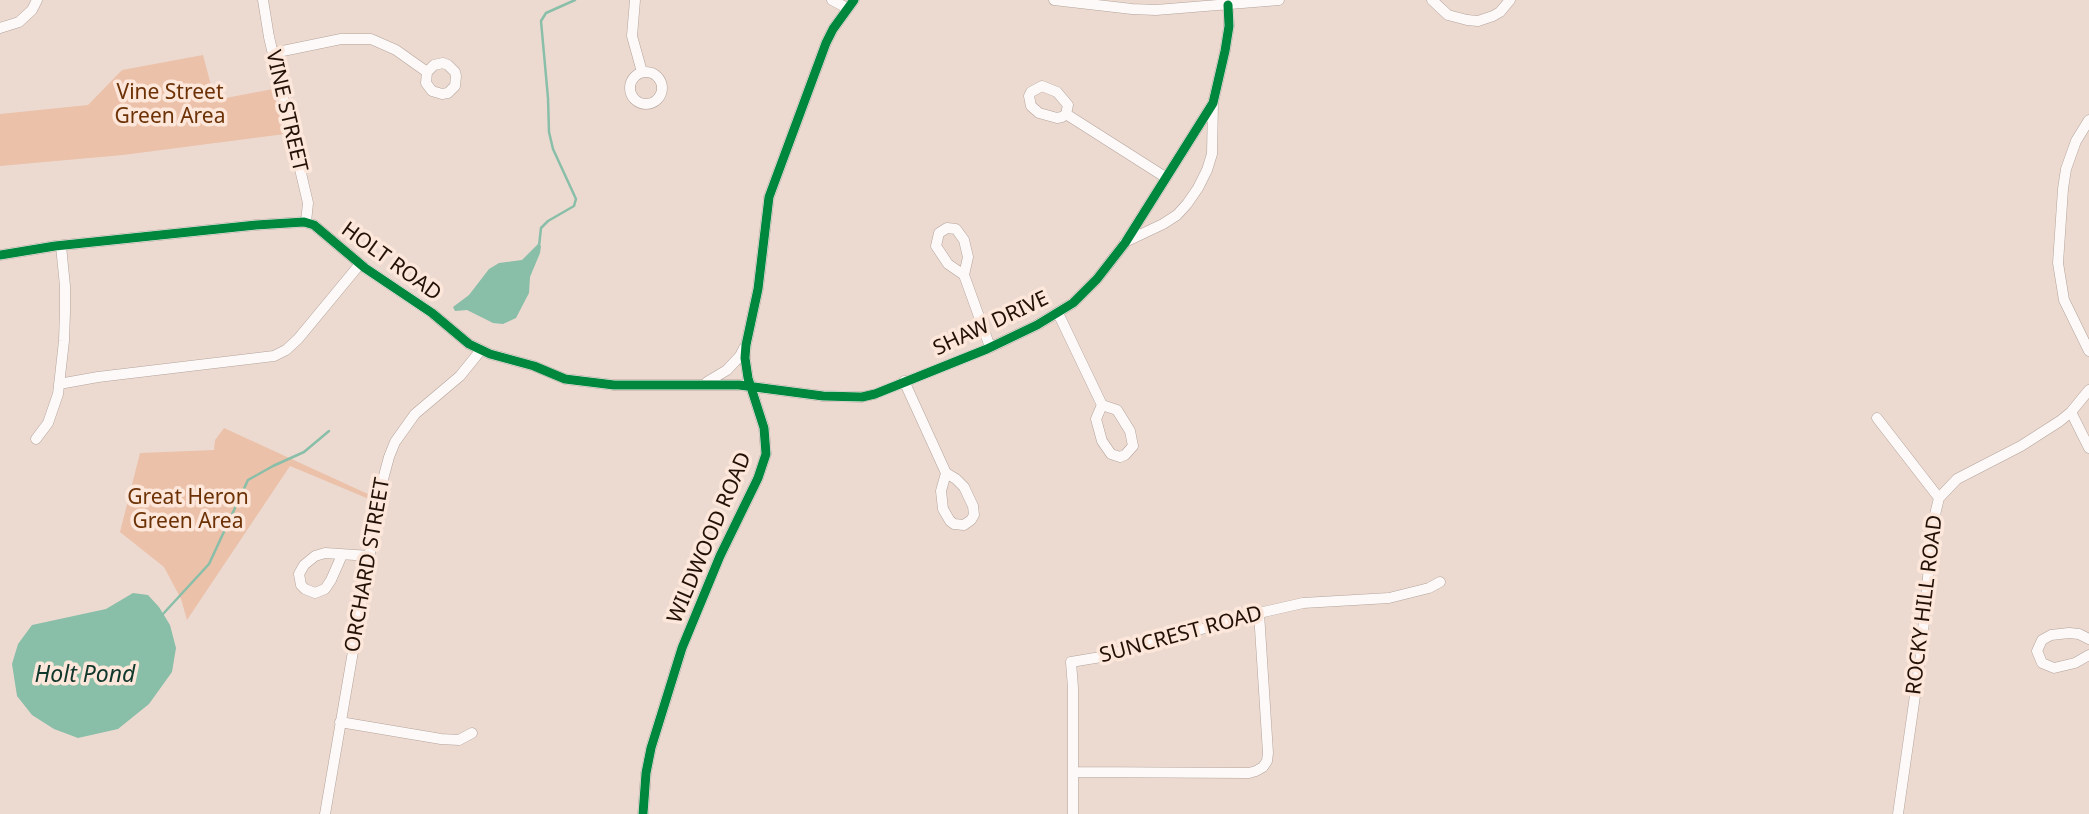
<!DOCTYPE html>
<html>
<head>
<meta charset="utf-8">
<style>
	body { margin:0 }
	canvas { display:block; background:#ecdad1 }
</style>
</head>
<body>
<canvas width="2089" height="814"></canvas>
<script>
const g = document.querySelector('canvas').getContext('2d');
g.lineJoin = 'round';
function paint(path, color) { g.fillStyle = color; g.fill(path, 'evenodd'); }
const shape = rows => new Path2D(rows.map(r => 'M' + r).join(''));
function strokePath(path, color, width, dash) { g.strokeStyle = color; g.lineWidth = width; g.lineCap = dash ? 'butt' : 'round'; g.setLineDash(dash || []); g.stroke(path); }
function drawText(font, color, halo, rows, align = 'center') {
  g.font = font + ' "Noto Sans",sans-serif'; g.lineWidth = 7; g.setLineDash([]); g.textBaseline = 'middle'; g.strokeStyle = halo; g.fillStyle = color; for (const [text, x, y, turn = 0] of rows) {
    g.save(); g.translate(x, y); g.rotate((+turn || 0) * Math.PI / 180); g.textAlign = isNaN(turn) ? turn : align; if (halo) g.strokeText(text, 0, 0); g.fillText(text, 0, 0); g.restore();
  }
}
const green = shape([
	[203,55,215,100,273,89,285,134,123,155,0,166,0,114,88,105,122,70],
	[224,428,370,495,369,499,290,466,187,620,181,599,164,567,120,532,140,453,214,450,215,440]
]);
const water = shape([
	[538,244,541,246,540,253,530,277,529,293,516,318,503,324,493,323,467,310,455,311,453,307,469,295,489,269,499,263,522,260],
	[133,593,148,595,159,607,170,625,176,648,172,672,149,704,118,729,78,738,54,729,32,715,17,696,12,664,18,644,32,625,106,609]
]);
const stream = shape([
	[539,246,541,228,548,221,574,206,576,199,553,149,549,132,548,98,541,21,546,13,575,0],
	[163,614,209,564,248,480,273,466,304,452,329,431]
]);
const minor = shape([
	[263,0,269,37,308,203,306,222],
	[635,0,632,36,642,72],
	[832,0,847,8],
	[1054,0,1132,9,1156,10,1279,0],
	[1432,0,1448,15,1467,20,1478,21,1493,16,1500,12,1510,0],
	[0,28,19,22,32,10,37,0],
	[273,53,341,39,371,39,396,50,427,72,426,83,432,91,442,94,448,93,455,86,456,76,455,72,448,65,443,63,434,65,427,72],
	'630 88a16 16 0 1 1 32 0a16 16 0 1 1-32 0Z',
	[1066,114,1062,117,1057,118,1039,113,1031,106,1029,96,1031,92,1042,86,1057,92,1068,105,1066,114,1165,177],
	[2089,120,2076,141,2066,169,2063,189,2058,263,2064,300,2089,351],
	[1125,242,1163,224,1177,215,1187,204,1198,188,1207,170,1212,154,1213,103],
	[0,255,55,246,256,225,304,222,314,225,365,268,432,313,469,344,490,354,534,366,565,379,614,385,739,385,823,396,862,397,875,394,987,349,1037,325,1073,303,1097,279,1125,243,1213,103,1225,51,1229,26,1228,5],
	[964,275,968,257,964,240,956,229,947,228,939,233,936,246,948,264,964,275,990,347],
	[1058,313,1102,405,1117,410,1130,431,1133,446,1125,455,1120,457,1111,454,1102,441,1096,419,1102,405],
	[904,381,946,473,941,491,943,509,950,521,954,524,964,525,971,520,974,515,973,506,964,487,956,479,946,473],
	[707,382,727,370,740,356,744,348],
	[59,384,98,377,274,356,286,350,298,339,360,264],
	[2071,412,2089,448],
	[1877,418,1939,498],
	[36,439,48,423,58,394,64,341,65,312,65,286,61,246],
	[342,555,331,580,325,589,315,593,305,589,301,585,299,574,304,565,315,556,325,553,370,556],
	[2089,639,2079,634,2069,633,2051,635,2042,640,2037,651,2042,663,2054,668,2075,663,2089,655],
	[340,722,441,739,459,740,472,733],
	[1073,772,1249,773,1256,771,1263,767,1267,761,1268,753,1259,613],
	[325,814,382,483,389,457,395,442,415,414,460,376,481,350],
	[643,814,646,773,651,748,682,648,720,556,758,478,766,454,764,428,748,378,745,358,746,345,758,289,769,197,826,43,833,29,854,0],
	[1073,814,1073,688,1071,662,1101,657,1259,613,1303,603,1389,598,1429,588,1440,582],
	[1898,814,1921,654,1933,523,1939,498,1957,479,2021,446,2060,421,2071,412,2089,390]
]);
const cycleway = shape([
	[0,255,55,246,256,225,304,222,314,225,365,268,432,313,469,344,490,354,534,366,565,379,614,385,739,385,823,396,862,397,875,394,987,349,1037,325,1073,303,1097,279,1125,243,1213,103,1225,51,1229,26,1228,5],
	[643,814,646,773,651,748,682,648,720,556,758,478,766,454,764,428,748,378,745,358,746,345,758,289,769,197,826,43,833,29,854,0]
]);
const parkNames = [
	["Vine Street",170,93],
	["Green Area",170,117],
	["Great Heron",188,498],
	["Green Area",188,522]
];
const streetNames = [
	["VINE STREET",286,111,77],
	["HOLT ROAD",391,262,36],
	["SHAW DRIVE",991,324,-25],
	["WILDWOOD ROAD",710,538,-67],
	["ORCHARD STREET",368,565,-80],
	["ROCKY HILL ROAD",1925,605,-83],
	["SUNCREST ROAD",1181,635,-15]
];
const waterNames = [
	["Holt Pond",85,675]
];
paint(green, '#ebc1aa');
paint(water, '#89bea8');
strokePath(stream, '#89bea8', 2.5);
strokePath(minor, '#b4a39a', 11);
strokePath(minor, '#fcf9f8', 10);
strokePath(cycleway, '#00873e', 9);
drawText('21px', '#6c3105', '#fde6da', parkNames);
drawText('21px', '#231106', '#fde6da', streetNames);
drawText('italic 23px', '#10372b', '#fde6da', waterNames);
</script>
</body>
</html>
